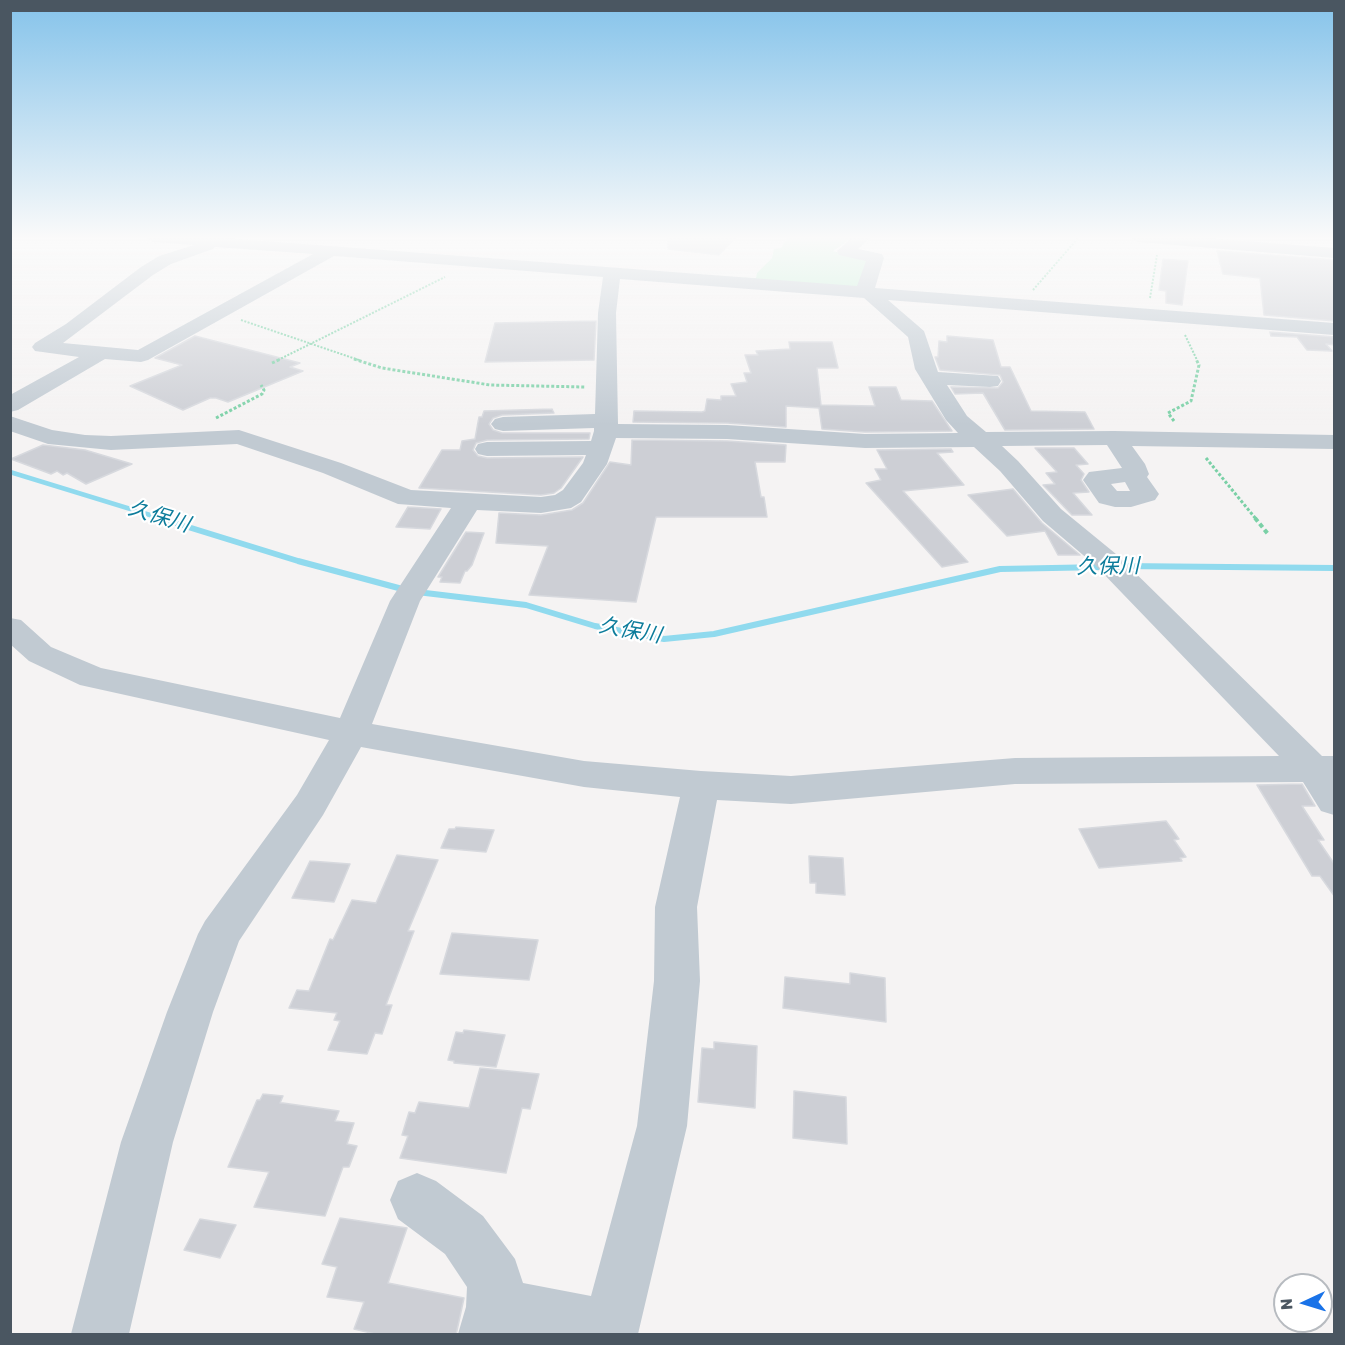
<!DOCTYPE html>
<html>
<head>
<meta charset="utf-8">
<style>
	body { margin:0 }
	#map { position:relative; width:1345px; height:1345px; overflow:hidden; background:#f5f3f3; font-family:Rubik,sans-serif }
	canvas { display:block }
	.frame { position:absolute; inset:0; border:12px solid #4a5661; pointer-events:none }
	.north { position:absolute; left:1273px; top:1273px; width:60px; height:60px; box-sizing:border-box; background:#fff; border:2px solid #b7bbc0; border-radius:50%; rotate:266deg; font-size:16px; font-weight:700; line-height:24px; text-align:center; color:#4a5661 }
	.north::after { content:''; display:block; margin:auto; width:21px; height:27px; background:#1a73e8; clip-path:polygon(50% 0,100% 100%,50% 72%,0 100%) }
</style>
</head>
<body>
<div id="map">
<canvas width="1345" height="1345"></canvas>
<div class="frame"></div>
<div class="north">N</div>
</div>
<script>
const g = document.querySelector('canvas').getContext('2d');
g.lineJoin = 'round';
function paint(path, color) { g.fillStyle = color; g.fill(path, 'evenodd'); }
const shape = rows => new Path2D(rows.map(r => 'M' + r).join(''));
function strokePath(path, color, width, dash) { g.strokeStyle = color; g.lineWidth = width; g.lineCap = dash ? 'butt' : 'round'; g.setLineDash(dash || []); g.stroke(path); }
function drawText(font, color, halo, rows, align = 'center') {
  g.font = font + ' Rubik,"Noto Sans JP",sans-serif'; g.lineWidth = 4.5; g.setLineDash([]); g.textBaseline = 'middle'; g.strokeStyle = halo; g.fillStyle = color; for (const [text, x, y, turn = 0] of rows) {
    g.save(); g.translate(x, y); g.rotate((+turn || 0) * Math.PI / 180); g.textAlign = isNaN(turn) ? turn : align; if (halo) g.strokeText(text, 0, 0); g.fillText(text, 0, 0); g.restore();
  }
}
const green = shape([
	[788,237,853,237,833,251,869,261,861,289,723,277,756,278,757,273,772,258,774,249,781,248]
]);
const streamFar1 = shape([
	[10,472,163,519]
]);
const stream = shape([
	[159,518,298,561,406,590],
	[1121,566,1334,568],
	[417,592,526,605,595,626,664,639,714,634,1000,569,1104,567]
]);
const building = shape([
	[668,237,736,237,719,255,668,249,668,237],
	[1217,251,1335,260,1335,321,1264,315,1260,278,1223,274,1217,251],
	[1163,259,1188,261,1182,305,1166,303,1166,291,1159,290,1163,259],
	[596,321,594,360,485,362,495,323,596,321],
	[1270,332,1335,337,1335,345,1326,344,1332,351,1307,350,1297,337,1271,336,1270,332],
	[195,336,300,363,290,367,303,371,228,402,216,398,210,398,183,410,130,386,182,365,155,358,195,336],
	[947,336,993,340,1001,367,1010,367,1031,411,1085,412,1094,429,1005,430,983,393,955,394,951,387,998,388,1003,382,1000,375,940,370,935,357,938,357,939,341,947,342,947,336],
	[789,342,832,342,838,368,817,368,821,405,875,406,869,387,896,387,901,400,932,401,952,431,865,432,822,429,819,408,786,406,786,427,727,423,633,422,634,411,702,412,705,411,707,399,721,400,721,396,736,396,731,384,747,382,744,373,751,373,745,355,758,355,756,351,790,349,789,342],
	[552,409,554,413,502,415,493,418,489,424,493,430,502,433,590,433,589,439,487,440,476,443,473,450,478,456,487,458,583,457,561,488,554,493,541,495,419,488,442,450,460,450,462,441,475,439,479,417,482,417,484,411,552,409],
	[632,440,727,441,786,445,785,462,755,462,761,497,764,497,767,517,656,517,636,602,529,595,548,546,496,543,499,513,541,515,572,510,583,503,610,462,631,465,632,440],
	[43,445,85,450,132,464,86,484,67,473,63,475,57,471,51,474,11,459,43,445],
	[1035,448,1074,448,1088,464,1076,465,1084,474,1081,480,1089,492,1073,493,1092,515,1072,515,1043,485,1055,484,1046,473,1057,472,1035,448],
	[951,449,953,452,937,453,964,485,903,491,968,562,942,567,866,483,881,480,875,469,887,469,877,450,951,449],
	[1013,489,1042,523,1080,555,1058,555,1045,531,1007,536,968,495,1013,489],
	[408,507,441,509,430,529,396,527,408,507],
	[466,532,484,533,472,565,467,571,465,571,460,583,440,582,442,577,438,577,466,532],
	[1302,784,1315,806,1302,806,1324,840,1318,840,1335,865,1335,897,1320,876,1312,876,1257,785,1302,784],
	[1166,821,1179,839,1174,840,1186,857,1180,858,1182,861,1099,868,1079,829,1166,821],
	[456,827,494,830,486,852,441,848,449,829,455,829,456,827],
	[397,855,438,860,408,931,414,931,386,1005,392,1005,382,1034,375,1033,367,1054,328,1050,340,1021,334,1020,337,1013,289,1008,297,990,309,991,330,939,333,940,352,900,376,903,397,855],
	[809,856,843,858,845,895,816,893,816,883,810,883,809,856],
	[310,861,350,864,334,902,292,898,310,861],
	[452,933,538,940,529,980,440,974,452,933],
	[850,973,885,978,886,1022,783,1008,785,977,850,984,850,973],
	[464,1030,505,1035,496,1067,454,1063,454,1061,448,1060,456,1032,463,1033,464,1030],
	[714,1042,757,1046,755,1108,698,1102,702,1048,714,1049,714,1042],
	[480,1068,539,1074,530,1109,522,1108,506,1173,400,1158,408,1136,402,1135,409,1112,415,1113,419,1102,469,1108,480,1068],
	[794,1091,846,1097,847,1144,793,1138,794,1091],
	[263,1094,283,1096,280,1103,283,1103,339,1111,335,1121,354,1123,347,1144,357,1146,349,1167,343,1167,325,1216,254,1207,269,1172,228,1167,257,1100,260,1100,263,1094],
	[340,1218,407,1228,388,1283,464,1298,456,1335,379,1335,354,1329,364,1302,327,1297,337,1267,322,1264,340,1218],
	[200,1219,236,1225,220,1258,184,1250,200,1219]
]);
const pathFar2 = shape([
	[1033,290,1079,237],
	[1150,298,1157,255],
	[241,320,359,360],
	[1185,335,1197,360],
	[278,360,445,277]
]);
const pathFar1 = shape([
	[354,359,382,368,490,385,585,387],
	[272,363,281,359],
	[216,418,262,394,264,390,261,385],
	[1174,421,1168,413,1191,401,1199,365,1196,359],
	[1206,458,1256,519]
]);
const path = shape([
	[1255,518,1268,534]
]);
const minor = shape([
	[145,237,212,237,857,286,866,261,839,255,837,251,853,237,871,237,858,249,882,254,884,258,875,288,1334,323,1334,335,888,300,924,331,938,372,998,376,1001,381,998,386,990,387,947,385,967,416,986,432,1114,431,1334,435,1334,449,1132,446,1145,464,1149,474,1147,477,1159,494,1155,500,1131,507,1115,507,1099,503,1083,480,1089,472,1122,468,1107,445,1002,446,1018,461,1061,509,1116,554,1322,756,1334,756,1334,815,1321,811,1303,782,1015,784,791,804,717,800,697,907,700,981,687,1126,638,1334,458,1334,466,1307,467,1287,445,1254,398,1219,390,1200,398,1181,417,1173,436,1181,483,1216,515,1259,523,1283,591,1296,637,1126,654,981,655,907,680,797,584,787,361,747,323,815,239,941,213,1012,173,1142,129,1334,71,1334,121,1142,167,1012,198,934,205,921,297,795,329,740,80,685,29,661,10,644,10,618,21,620,51,647,101,668,340,718,390,601,451,508,398,504,323,473,237,444,111,450,48,444,10,431,10,416,52,430,85,435,111,436,239,430,341,463,411,490,541,497,555,495,563,490,583,463,586,455,487,456,478,454,475,449,478,444,487,442,591,441,594,431,594,428,503,431,495,429,491,424,495,419,503,417,595,414,598,313,603,277,334,256,148,360,141,362,105,359,18,410,10,412,10,395,79,357,35,351,32,347,35,343,66,324,141,267,159,256,194,245,153,242,145,237],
	[215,247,313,254,138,350,63,343,153,275,171,264,213,249,215,247],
	[620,279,864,298,908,337,915,369,946,420,958,433,865,434,727,425,618,424,616,313,620,279],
	[616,438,727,439,865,448,974,447,1000,471,1043,521,1096,566,1279,756,1015,758,791,776,701,771,584,761,372,724,420,601,477,510,541,513,571,508,581,502,607,464,616,438],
	[1125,482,1130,491,1117,491,1111,484,1125,482],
	[1130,237,1194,237,1334,248,1334,258,1138,242,1130,237]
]);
const waterNames = [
	["久保川",159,517,17],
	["久保川",1108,567,-1],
	["久保川",630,631,10]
];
paint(green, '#c3f1d5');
strokePath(streamFar1, '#90daee', 4.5);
strokePath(stream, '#90daee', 6);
paint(building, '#cdcfd5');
strokePath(building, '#d7d9de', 1.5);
strokePath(pathFar2, '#7ad0a6', 2, [2, 1.5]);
strokePath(pathFar1, '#7ad0a6', 3, [3, 2]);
strokePath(path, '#7ad0a6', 4, [4.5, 3]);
paint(minor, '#c1cad2');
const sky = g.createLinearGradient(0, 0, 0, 425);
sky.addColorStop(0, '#85c3ea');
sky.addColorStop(0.56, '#fafafa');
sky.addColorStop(1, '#fafafa00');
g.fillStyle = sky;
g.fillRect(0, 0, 1345, 425);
drawText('italic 21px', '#0c7c9b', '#fff', waterNames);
</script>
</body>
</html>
